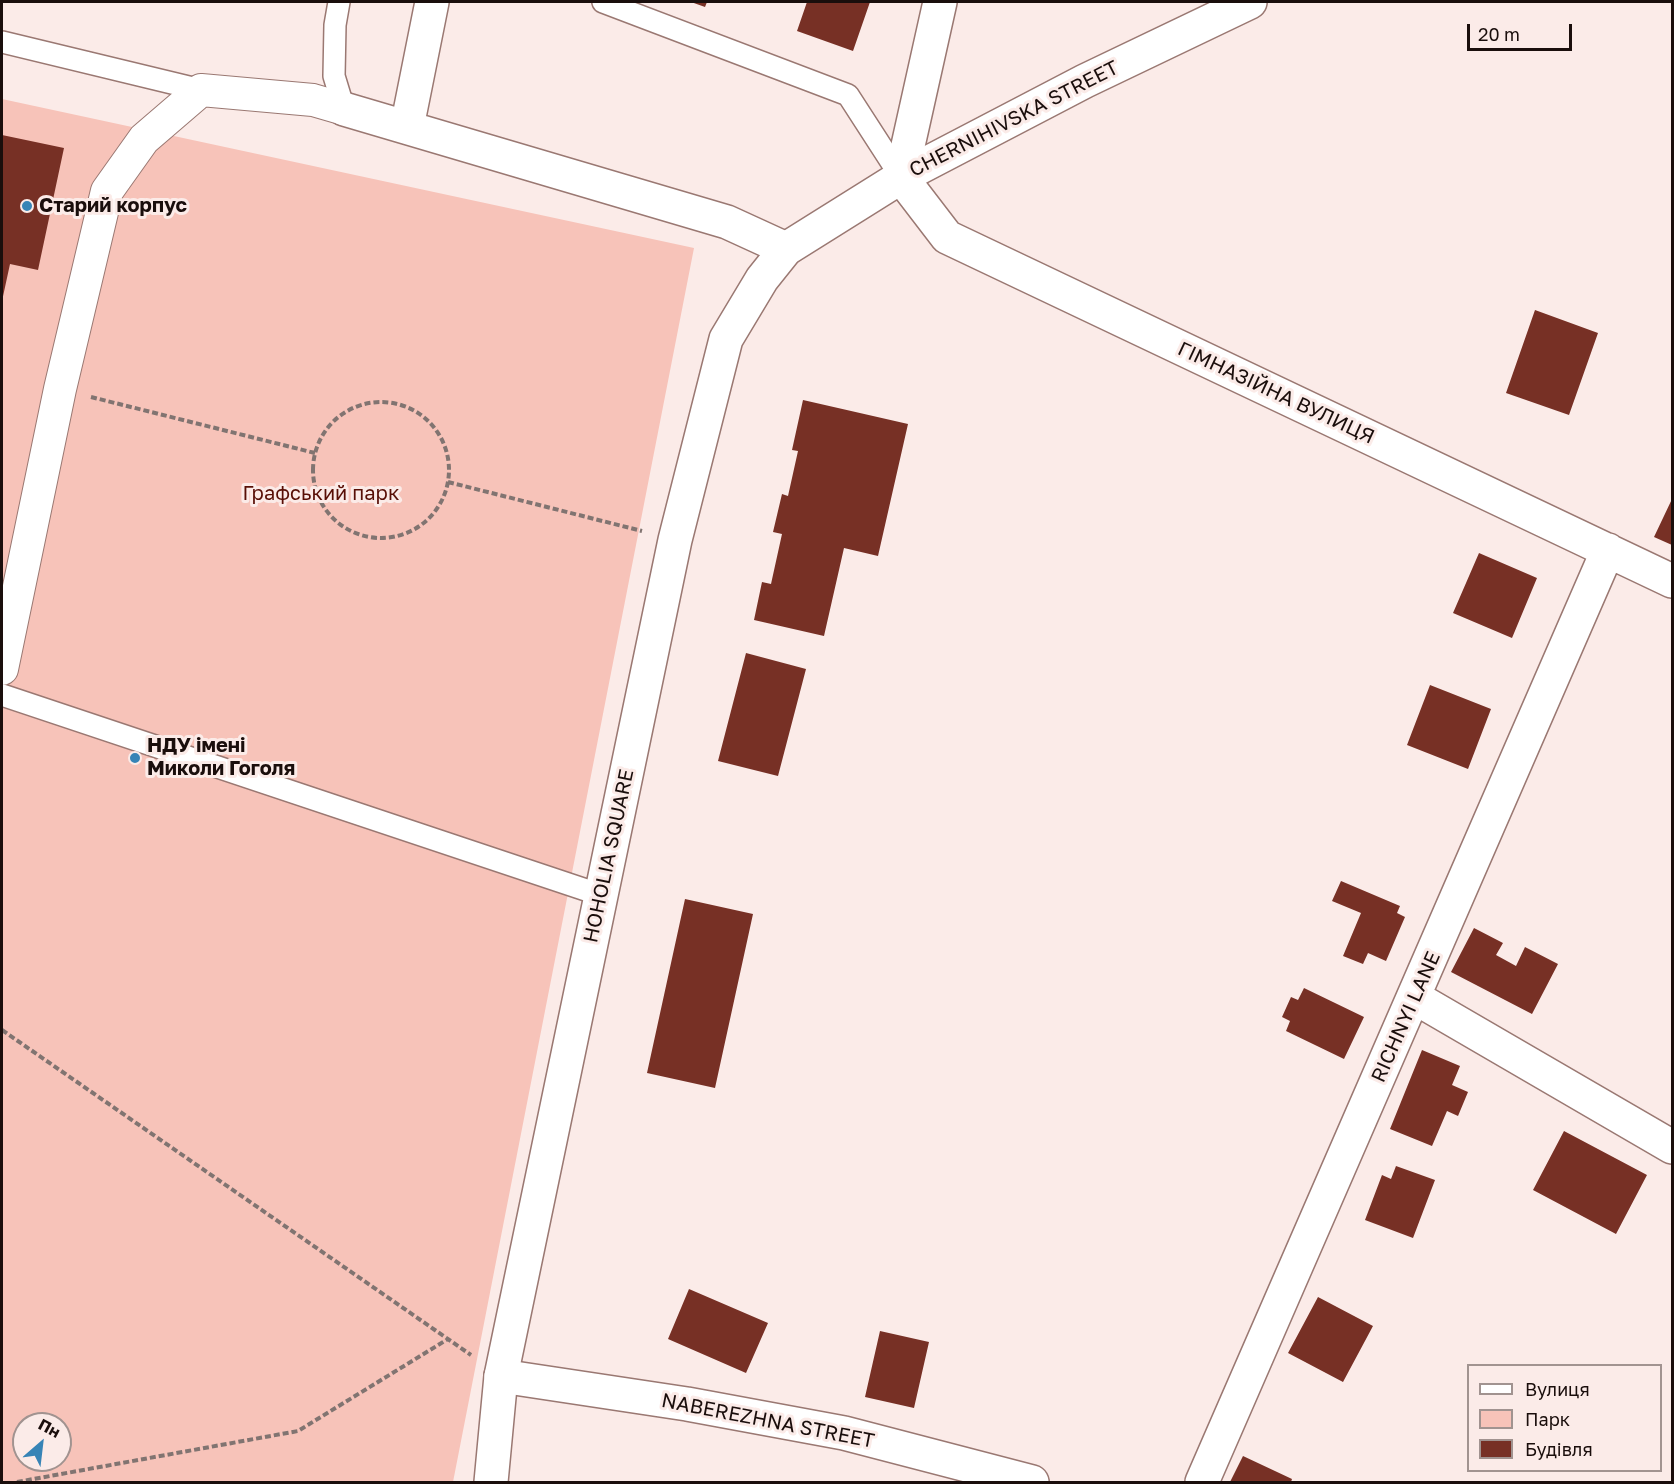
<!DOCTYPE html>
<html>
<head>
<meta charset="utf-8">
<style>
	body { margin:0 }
	#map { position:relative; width:1674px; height:1484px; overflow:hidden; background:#fbebe8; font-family:"Golos Text",sans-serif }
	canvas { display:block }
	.frame { position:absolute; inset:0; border:3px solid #1a0e0c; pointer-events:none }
	.legend { position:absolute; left:1467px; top:1364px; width:195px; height:108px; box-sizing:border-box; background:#fbebe8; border:2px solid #a19390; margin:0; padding:8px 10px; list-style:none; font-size:18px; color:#1a0e0c }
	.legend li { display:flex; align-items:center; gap:12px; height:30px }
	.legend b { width:30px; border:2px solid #a19390 }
	.north { position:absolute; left:12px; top:1412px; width:60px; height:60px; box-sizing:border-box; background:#fbebe8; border:2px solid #a19390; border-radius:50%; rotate:28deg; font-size:16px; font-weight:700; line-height:24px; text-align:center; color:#1a0e0c }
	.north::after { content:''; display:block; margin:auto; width:21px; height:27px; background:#3784b6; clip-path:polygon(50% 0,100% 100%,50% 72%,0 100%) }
	.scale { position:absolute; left:1467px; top:24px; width:105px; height:27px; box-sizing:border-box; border:3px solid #1a0e0c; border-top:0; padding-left:8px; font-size:18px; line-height:21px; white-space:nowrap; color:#1a0e0c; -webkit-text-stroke:4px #fbebe8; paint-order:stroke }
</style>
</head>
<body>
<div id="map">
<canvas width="1674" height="1484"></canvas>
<div class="frame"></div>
<ul class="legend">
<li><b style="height:8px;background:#fff"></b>Вулиця</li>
<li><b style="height:16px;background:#f7c3b9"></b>Парк</li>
<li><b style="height:16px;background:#773025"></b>Будівля</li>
</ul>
<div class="north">Пн</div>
<div class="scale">20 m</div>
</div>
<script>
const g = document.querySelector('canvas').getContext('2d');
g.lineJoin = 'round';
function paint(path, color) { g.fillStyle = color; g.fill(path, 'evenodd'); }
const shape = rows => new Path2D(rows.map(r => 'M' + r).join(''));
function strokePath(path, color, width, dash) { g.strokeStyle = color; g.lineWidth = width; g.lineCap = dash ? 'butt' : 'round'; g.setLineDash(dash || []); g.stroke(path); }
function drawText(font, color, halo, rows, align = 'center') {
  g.font = font + ' "Golos Text",sans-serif'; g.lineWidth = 6; g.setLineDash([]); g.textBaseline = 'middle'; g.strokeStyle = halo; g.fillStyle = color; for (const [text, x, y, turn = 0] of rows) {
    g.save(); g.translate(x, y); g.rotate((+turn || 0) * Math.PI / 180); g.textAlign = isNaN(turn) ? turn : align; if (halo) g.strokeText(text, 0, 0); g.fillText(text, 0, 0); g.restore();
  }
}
const green = shape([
	[2,99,694,248,453,1482,2,1482],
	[24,1424,60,1424,60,1460,24,1460]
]);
const building = shape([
	[691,2,707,2,705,7],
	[807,2,870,2,853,51,797,31],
	[2,135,64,148,38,270,10,264,2,301],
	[1535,310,1598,333,1569,415,1506,393],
	[803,400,908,424,878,556,844,548,824,636,754,620,762,582,771,584,782,534,773,532,782,494,788,496,798,451,792,450],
	[1672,499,1672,545,1654,537],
	[1479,553,1537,578,1512,638,1453,613],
	[746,653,806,669,778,776,718,761],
	[1430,685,1491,709,1468,769,1407,745],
	[1341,881,1400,906,1397,913,1405,917,1386,961,1368,953,1363,964,1343,956,1361,913,1332,901],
	[685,899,753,914,715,1088,647,1073],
	[1474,928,1503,943,1496,955,1516,966,1525,947,1558,964,1532,1014,1451,972],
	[1304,988,1364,1017,1344,1059,1286,1031,1290,1021,1282,1017,1291,997,1298,1000],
	[1422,1050,1460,1066,1452,1085,1468,1092,1458,1116,1447,1111,1432,1146,1390,1129],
	[1564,1131,1647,1175,1616,1234,1533,1190],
	[1396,1166,1435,1180,1413,1238,1365,1220,1382,1175,1391,1179],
	[689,1289,768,1323,746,1373,668,1339],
	[1318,1297,1373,1326,1343,1382,1288,1353],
	[880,1331,929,1342,914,1408,865,1397],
	[1243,1456,1292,1479,1291,1482,1230,1482]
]);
const path = shape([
	[91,397,315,453],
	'313 470a68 68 0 1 1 136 0a68 68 0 1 1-136 0Z',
	[448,482,642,531],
	[2,1030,471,1355],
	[17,1482,298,1431,448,1339]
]);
const service = shape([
	[339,2,335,25,334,76,344,109],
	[603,2,848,95,901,177],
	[2,42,201,90],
	[2,695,601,895]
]);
const pedestrian = shape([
	[2,669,60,389,107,191,144,139,201,90,313,100,344,109]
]);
const minor = shape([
	[940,2,901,177,947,237,1672,581],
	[344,109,727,222,786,249],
	[407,127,432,2],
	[1414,997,1672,1147],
	[501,1376,687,1404,844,1433,1032,1482],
	[1202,1482,1608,550]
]);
const tertiary = shape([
	[491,1482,501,1376,675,540,726,339,762,279,786,249,901,177,1085,81,1250,2]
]);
const markers = [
	[27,206,6,"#3784b6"],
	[135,758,6,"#3784b6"]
];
const streetNames = [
	["CHERNIHIVSKA STREET",1014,119,-27],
	["ГІМНАЗІЙНА ВУЛИЦЯ",1276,393,25],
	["HOHOLIA SQUARE",609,856,-78],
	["RICHNYI LANE",1406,1017,-66],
	["NABEREZHNA STREET",768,1421,11]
];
const poiNames = [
	["Старий корпус",39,206],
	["НДУ імені",147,746],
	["Миколи Гоголя",147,769]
];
const parkNames = [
	["Графський парк",321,494]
];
paint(green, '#f7c3b9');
paint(building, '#773025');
strokePath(service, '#9a7872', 24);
strokePath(pedestrian, '#9a7872', 34);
strokePath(minor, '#9a7872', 36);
strokePath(tertiary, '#9a7872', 36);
strokePath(path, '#817471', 4, [6, 3]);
strokePath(service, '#fff', 21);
strokePath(pedestrian, '#fff', 32);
strokePath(minor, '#fff', 33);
strokePath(tertiary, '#fff', 33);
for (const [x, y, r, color] of markers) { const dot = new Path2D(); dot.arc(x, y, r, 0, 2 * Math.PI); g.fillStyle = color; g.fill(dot); strokePath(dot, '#fbebe8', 2); }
drawText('20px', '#1a0e0c', '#fbebe8', streetNames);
drawText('bold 20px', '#1a0e0c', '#fbebe8', poiNames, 'left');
drawText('20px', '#580f06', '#fbebe8', parkNames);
</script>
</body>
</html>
